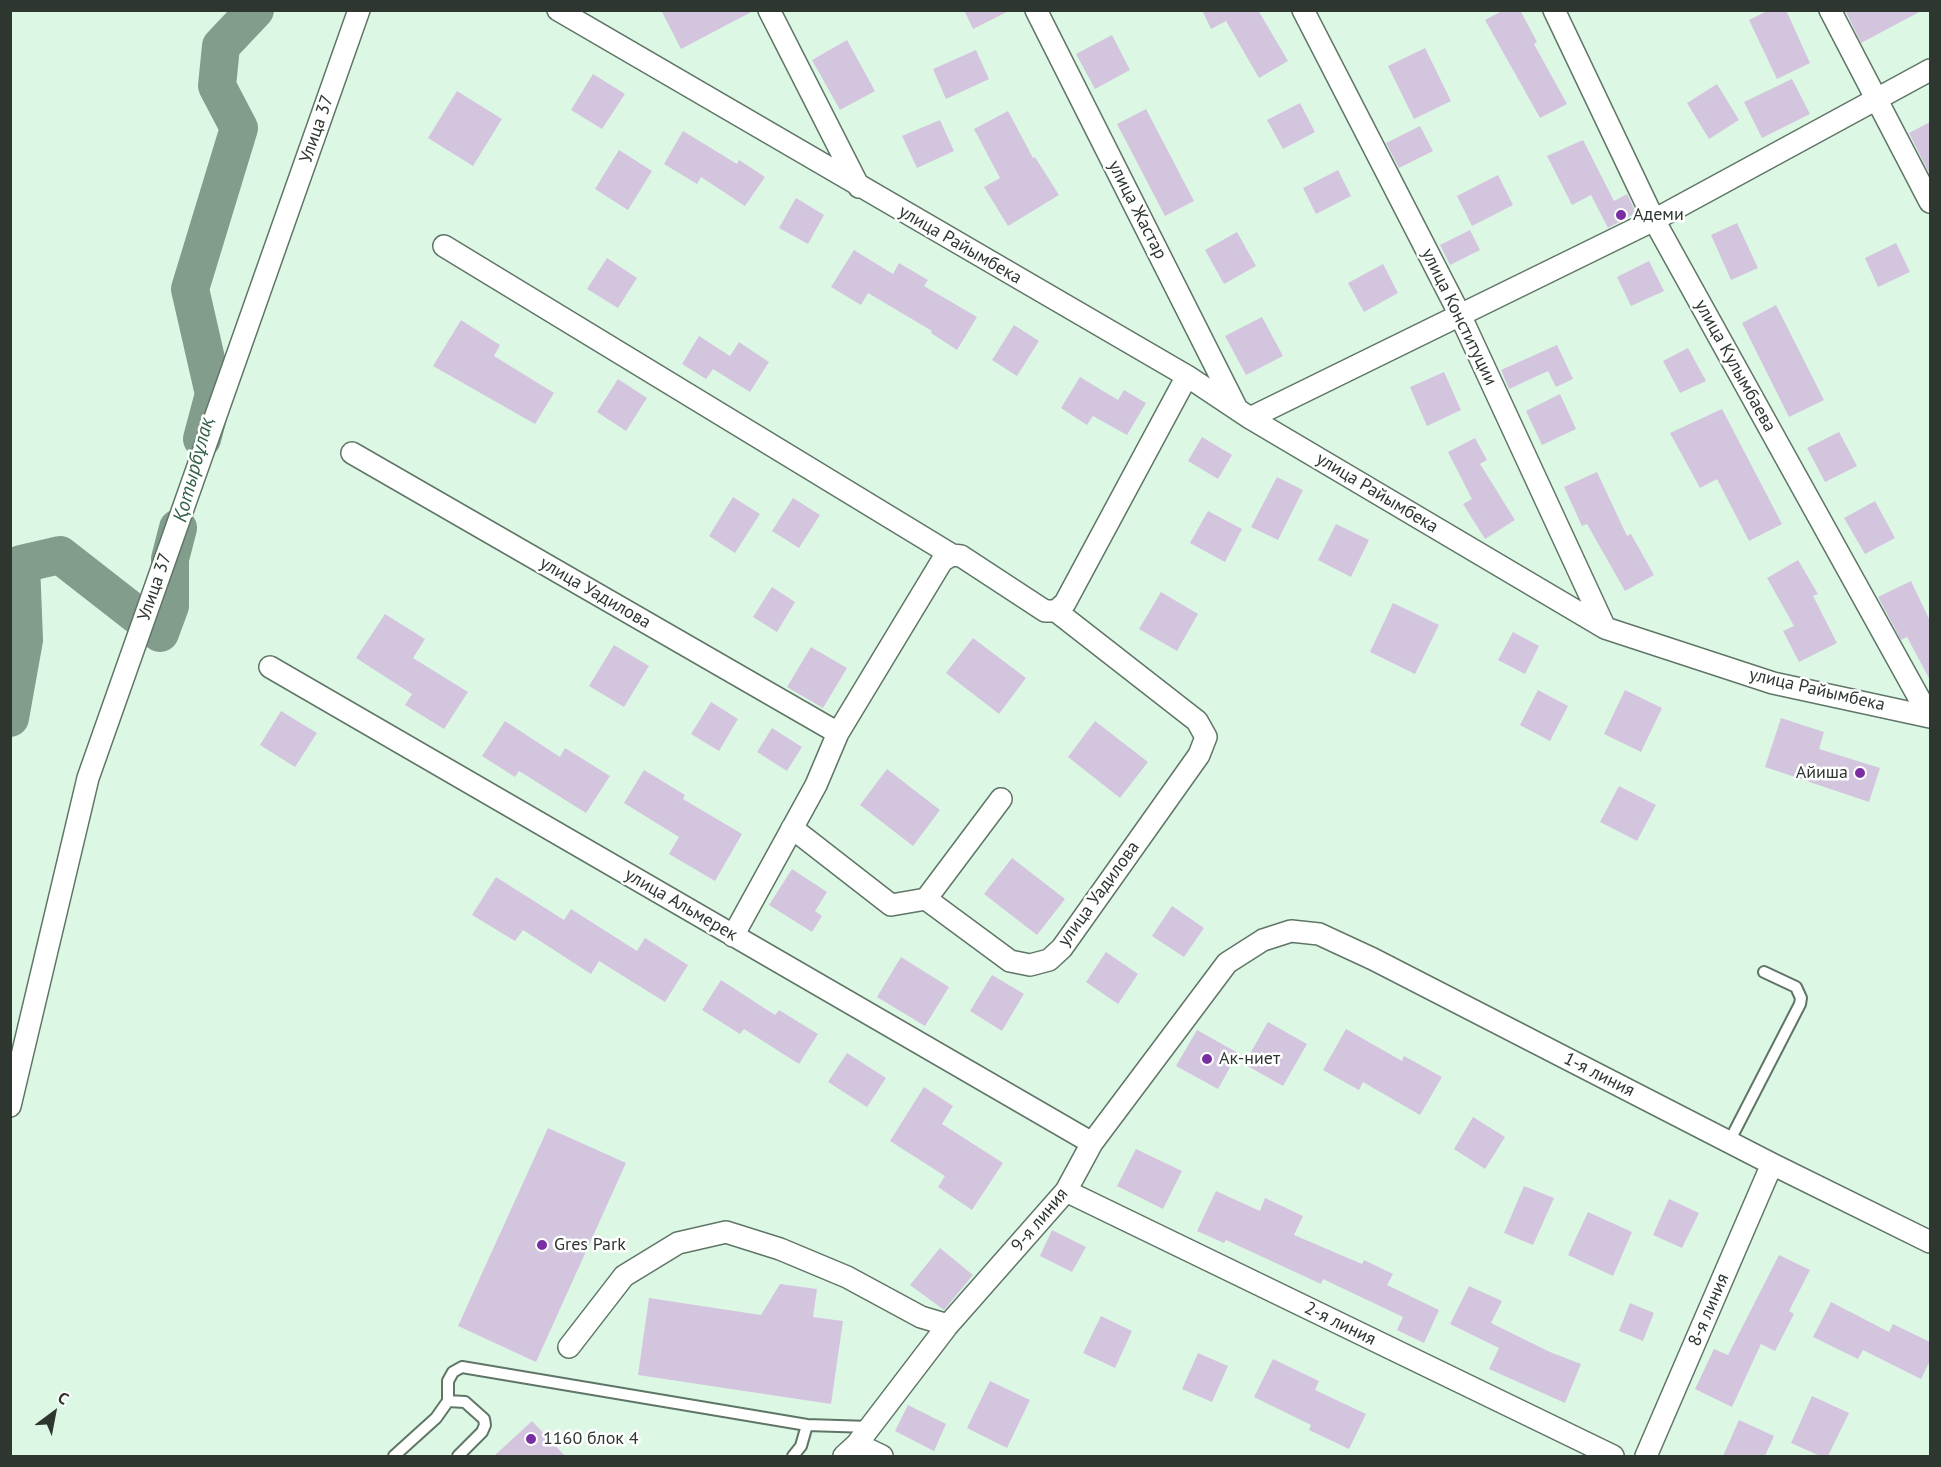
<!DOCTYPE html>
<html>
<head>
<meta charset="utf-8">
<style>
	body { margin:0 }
	#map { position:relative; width:1941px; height:1467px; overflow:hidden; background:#ddf7e5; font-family:"PT Sans",sans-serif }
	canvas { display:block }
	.frame { position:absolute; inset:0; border:12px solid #2d3730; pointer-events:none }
	.north { position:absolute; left:24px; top:1383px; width:60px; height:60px; -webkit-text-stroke:4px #fff; paint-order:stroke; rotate:32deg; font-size:16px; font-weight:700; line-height:24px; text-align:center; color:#2d3730 }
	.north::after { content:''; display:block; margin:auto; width:21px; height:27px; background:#2d3730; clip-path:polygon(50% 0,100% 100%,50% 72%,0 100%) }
</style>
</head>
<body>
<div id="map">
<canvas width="1941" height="1467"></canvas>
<div class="frame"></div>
<div class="north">С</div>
</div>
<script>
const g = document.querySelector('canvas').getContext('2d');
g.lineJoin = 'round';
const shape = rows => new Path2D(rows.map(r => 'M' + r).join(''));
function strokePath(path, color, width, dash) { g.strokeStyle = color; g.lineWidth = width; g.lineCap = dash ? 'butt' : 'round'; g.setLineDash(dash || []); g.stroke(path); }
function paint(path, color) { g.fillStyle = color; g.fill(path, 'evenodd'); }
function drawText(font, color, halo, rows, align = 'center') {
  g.font = font + ' "PT Sans",sans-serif'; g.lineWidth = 5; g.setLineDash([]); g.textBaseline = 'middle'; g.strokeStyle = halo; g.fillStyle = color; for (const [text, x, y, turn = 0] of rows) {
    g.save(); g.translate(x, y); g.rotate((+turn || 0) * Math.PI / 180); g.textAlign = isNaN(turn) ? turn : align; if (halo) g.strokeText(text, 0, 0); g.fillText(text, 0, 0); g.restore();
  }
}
const river = shape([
	[202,439,214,394,190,289,239,128,217,86,221,46,255,10],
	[10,718,24,640,21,564,60,555,160,633,170,606,170,559,178,528]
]);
const building = shape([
	[661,10,755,10,681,49],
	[964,10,1011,10,973,29],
	[1202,10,1258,10,1288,61,1259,78,1226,21,1211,29],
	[1504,10,1520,10,1537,42,1534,44,1567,104,1540,118,1485,20],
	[1769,10,1786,10,1810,63,1777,79,1749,20],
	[1845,10,1923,10,1861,43],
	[1112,35,1130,70,1095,89,1076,54],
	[847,40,875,91,840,110,812,60],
	[1425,48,1451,101,1414,119,1388,66],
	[976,50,989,79,946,99,933,69],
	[593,74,625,94,602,129,571,110],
	[1792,79,1810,114,1762,138,1744,102],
	[1717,84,1739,120,1709,139,1687,103],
	[457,91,502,119,473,166,428,138],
	[1300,103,1315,132,1283,149,1267,120],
	[1146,109,1194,201,1165,216,1117,124],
	[1008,111,1033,158,1035,157,1059,195,1008,226,984,187,1000,178,974,129],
	[940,120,954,151,917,168,902,136],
	[1930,122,1930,175,1909,133],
	[1420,126,1433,151,1399,168,1386,143],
	[683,131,737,164,739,160,765,177,745,206,701,177,697,184,664,164],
	[1583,140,1614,201,1627,194,1636,213,1608,228,1591,195,1572,205,1547,156],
	[619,150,652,171,628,210,595,189],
	[1338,170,1351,196,1316,214,1303,188],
	[1498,175,1513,205,1472,226,1457,196],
	[796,198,824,215,808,244,779,228],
	[1737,223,1758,268,1731,280,1711,235],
	[1470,230,1480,250,1450,265,1440,245],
	[1237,232,1256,266,1224,284,1205,250],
	[1896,243,1910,272,1878,287,1865,258],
	[854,250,893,274,899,263,928,280,924,286,977,317,957,350,931,333,932,331,868,293,861,305,831,287],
	[607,258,637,278,618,308,587,289],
	[1649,261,1664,291,1631,306,1617,277],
	[1383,264,1398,293,1364,312,1348,283],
	[1776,305,1824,400,1789,417,1742,323],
	[1262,317,1283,356,1246,375,1225,336],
	[461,320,500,345,494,356,554,393,535,424,433,366],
	[1014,325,1039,341,1017,376,992,360],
	[699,336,730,356,739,342,769,362,750,392,713,369,706,379,682,364],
	[1557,345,1573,379,1556,387,1548,371,1509,389,1501,370],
	[1688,348,1706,381,1680,393,1663,361],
	[1444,372,1461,410,1427,426,1410,387],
	[1080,377,1118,400,1124,390,1146,403,1127,435,1093,416,1087,425,1061,408],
	[618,379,647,398,626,431,597,412],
	[1560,394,1576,429,1542,445,1526,411],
	[1722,409,1782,524,1749,541,1717,479,1700,488,1670,433],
	[1839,432,1857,466,1825,482,1807,448],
	[1202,437,1232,455,1218,479,1188,461],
	[1475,438,1487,460,1480,464,1515,520,1485,539,1463,504,1472,499,1448,452],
	[1597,472,1627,536,1631,534,1654,575,1625,591,1587,524,1582,526,1564,487],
	[1277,477,1303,490,1278,540,1251,527],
	[733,497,760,514,735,553,709,536],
	[793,498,820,515,799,548,772,531],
	[1875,501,1895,538,1865,554,1844,518],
	[1208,511,1242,529,1225,562,1190,543],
	[1336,524,1369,540,1351,577,1318,560],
	[1798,560,1818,594,1813,596,1837,643,1799,662,1783,631,1794,626,1767,578],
	[1911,581,1930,621,1930,680,1907,637,1901,640,1878,597],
	[772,587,795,602,777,632,753,617],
	[1161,592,1198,614,1177,651,1139,629],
	[1393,603,1439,625,1415,674,1370,652],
	[385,614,425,639,413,658,468,692,444,729,405,705,412,694,356,658],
	[1513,632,1539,646,1525,674,1498,660],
	[973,638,1026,678,999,714,946,673],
	[614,645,649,666,624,707,589,686],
	[811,647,847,668,823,708,787,687],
	[1538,690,1568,706,1550,741,1520,725],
	[1625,690,1662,708,1641,752,1604,734],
	[711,702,738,719,719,751,691,734],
	[281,711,317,733,295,767,260,745],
	[1781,718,1824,732,1819,749,1880,768,1869,802,1765,767],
	[505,721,560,757,565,748,610,776,586,813,519,771,515,777,482,756],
	[1095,721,1148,762,1120,798,1068,757],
	[772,728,802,747,787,771,757,752],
	[887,769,940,810,913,846,860,805],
	[644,770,685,795,683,799,742,834,715,881,669,854,679,837,624,803],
	[1619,786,1656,805,1637,841,1600,822],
	[1012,858,1065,899,1037,935,984,894],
	[792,869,827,892,815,911,822,916,812,932,769,905],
	[496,877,564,920,571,909,637,951,645,938,688,965,665,1002,599,961,591,974,523,930,515,941,472,915],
	[1172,906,1204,928,1184,957,1152,936],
	[1106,952,1138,974,1118,1004,1086,982],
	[901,957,949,987,925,1026,877,997],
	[992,975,1024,994,1002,1031,970,1011],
	[721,980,775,1015,779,1010,818,1034,799,1064,744,1029,740,1034,702,1010],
	[1268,1022,1307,1044,1283,1086,1244,1064],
	[1346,1029,1402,1061,1404,1056,1442,1077,1420,1115,1363,1082,1359,1090,1323,1070],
	[1197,1030,1238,1053,1218,1089,1176,1066],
	[847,1053,886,1078,867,1107,828,1082],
	[924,1087,953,1106,942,1124,1003,1163,972,1210,938,1187,945,1176,890,1141],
	[1473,1117,1505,1137,1485,1169,1454,1149],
	[548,1128,626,1163,536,1362,458,1326],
	[1136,1149,1182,1171,1163,1209,1117,1186],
	[1524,1186,1554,1198,1533,1245,1504,1233],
	[1216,1191,1260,1211,1265,1198,1303,1216,1294,1235,1362,1264,1364,1260,1393,1274,1387,1285,1439,1310,1424,1343,1397,1330,1403,1317,1323,1279,1321,1284,1226,1240,1224,1243,1197,1231],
	[1669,1199,1699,1213,1682,1248,1653,1235],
	[1588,1212,1632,1232,1613,1276,1568,1255],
	[1052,1230,1086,1247,1072,1272,1040,1256],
	[940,1248,973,1275,944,1310,910,1285],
	[1779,1255,1810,1270,1789,1311,1794,1314,1775,1351,1761,1344,1732,1407,1695,1389,1714,1349,1728,1355],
	[780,1284,817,1289,813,1317,843,1321,831,1404,638,1375,649,1298,761,1315],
	[1469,1286,1502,1301,1491,1323,1550,1352,1581,1364,1565,1403,1489,1369,1499,1348,1450,1324],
	[1831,1302,1889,1332,1893,1324,1930,1342,1930,1361,1921,1379,1863,1350,1858,1359,1813,1337],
	[1630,1303,1654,1313,1643,1341,1619,1331],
	[1101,1316,1132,1331,1115,1368,1083,1353],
	[1198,1353,1228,1366,1212,1402,1182,1389],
	[1273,1359,1319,1381,1315,1390,1366,1414,1349,1449,1309,1430,1311,1425,1254,1397],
	[990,1381,1030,1400,1007,1448,967,1428],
	[1812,1396,1849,1413,1828,1456,1820,1456,1791,1443],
	[908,1405,946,1424,934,1451,895,1431],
	[1739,1420,1774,1436,1765,1456,1723,1456],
	[532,1421,565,1456,494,1456]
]);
const service = shape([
	[1729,1142,1800,1004,1801,998,1796,987,1764,972],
	[448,1401,465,1402,484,1419,485,1425,482,1432,458,1456],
	[394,1456,436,1418,448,1401,448,1381,453,1372,462,1367,807,1425,870,1427],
	[793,1456,801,1446,807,1425]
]);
const minor = shape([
	[558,10,1187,376,1250,418,1605,628,1773,683,1930,717],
	[769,10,859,187],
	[1036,10,1237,409],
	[1303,10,1461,317,1605,628],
	[1554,10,1654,220,1929,716],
	[1830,10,1930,202],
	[444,246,952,555],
	[1250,418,1654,220,1930,70],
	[352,453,838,733],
	[270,667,1092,1143],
	[792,828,891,905,926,899,1010,961,1030,965,1049,960,1062,948,1199,755,1206,737,1197,721,1056,611],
	[926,899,1001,799],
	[733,936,816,785,838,733,942,561,952,555,961,556,1045,611,1056,611,1065,603,1187,376],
	[10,1106,88,778,359,10],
	[1066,1191,1613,1456],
	[569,1347,624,1276,678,1243,726,1232,780,1249,847,1277,921,1317,948,1325],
	[857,1444,882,1456],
	[844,1456,857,1444,948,1325,1066,1191,1092,1143,1227,963,1263,940,1291,931,1319,934,1373,959,1772,1164,1930,1242],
	[1646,1456,1772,1164]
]);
const markers = [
	[1621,215,6,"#792fa2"],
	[1860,773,6,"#792fa2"],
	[1207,1059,6,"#792fa2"],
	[542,1245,6,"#792fa2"],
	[531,1439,6,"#792fa2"]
];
const streetNames = [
	["Улица 37",317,129,-71],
	["улица Жастар",1137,210,63],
	["улица Райымбека",960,245,30],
	["улица Конституции",1459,317,64],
	["улица Кулымбаева",1735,366,61],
	["улица Райымбека",1377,493,31],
	["Улица 37",155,587,-71],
	["улица Уадилова",595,593,30],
	["улица Райымбека",1817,690,13],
	["улица Уадилова",1099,894,-54],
	["улица Альмерек",681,905,30],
	["1-я линия",1599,1075,27],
	["9-я линия",1040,1220,-50],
	["8-я линия",1709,1310,-67],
	["2-я линия",1340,1324,26]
];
const poiNames = [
	["Адеми",1633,215],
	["Айиша",1848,773,"right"],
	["Ак-ниет",1219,1059],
	["Gres Park",554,1245],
	["1160 блок 4",543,1439]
];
const waterNames = [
	["Қотырбұлақ",194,470,-75]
];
strokePath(river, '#829d8b', 38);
paint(building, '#d4c5df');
strokePath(service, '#5f7666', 14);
strokePath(minor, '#5f7666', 24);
strokePath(service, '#fff', 10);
strokePath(minor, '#fff', 21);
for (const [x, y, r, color] of markers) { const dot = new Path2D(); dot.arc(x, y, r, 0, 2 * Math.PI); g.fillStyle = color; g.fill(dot); strokePath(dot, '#fff', 2); }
drawText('18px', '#2d3730', '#fff', streetNames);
drawText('18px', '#2d3730', '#fff', poiNames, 'left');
drawText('italic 20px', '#336346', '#fff', waterNames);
</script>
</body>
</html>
